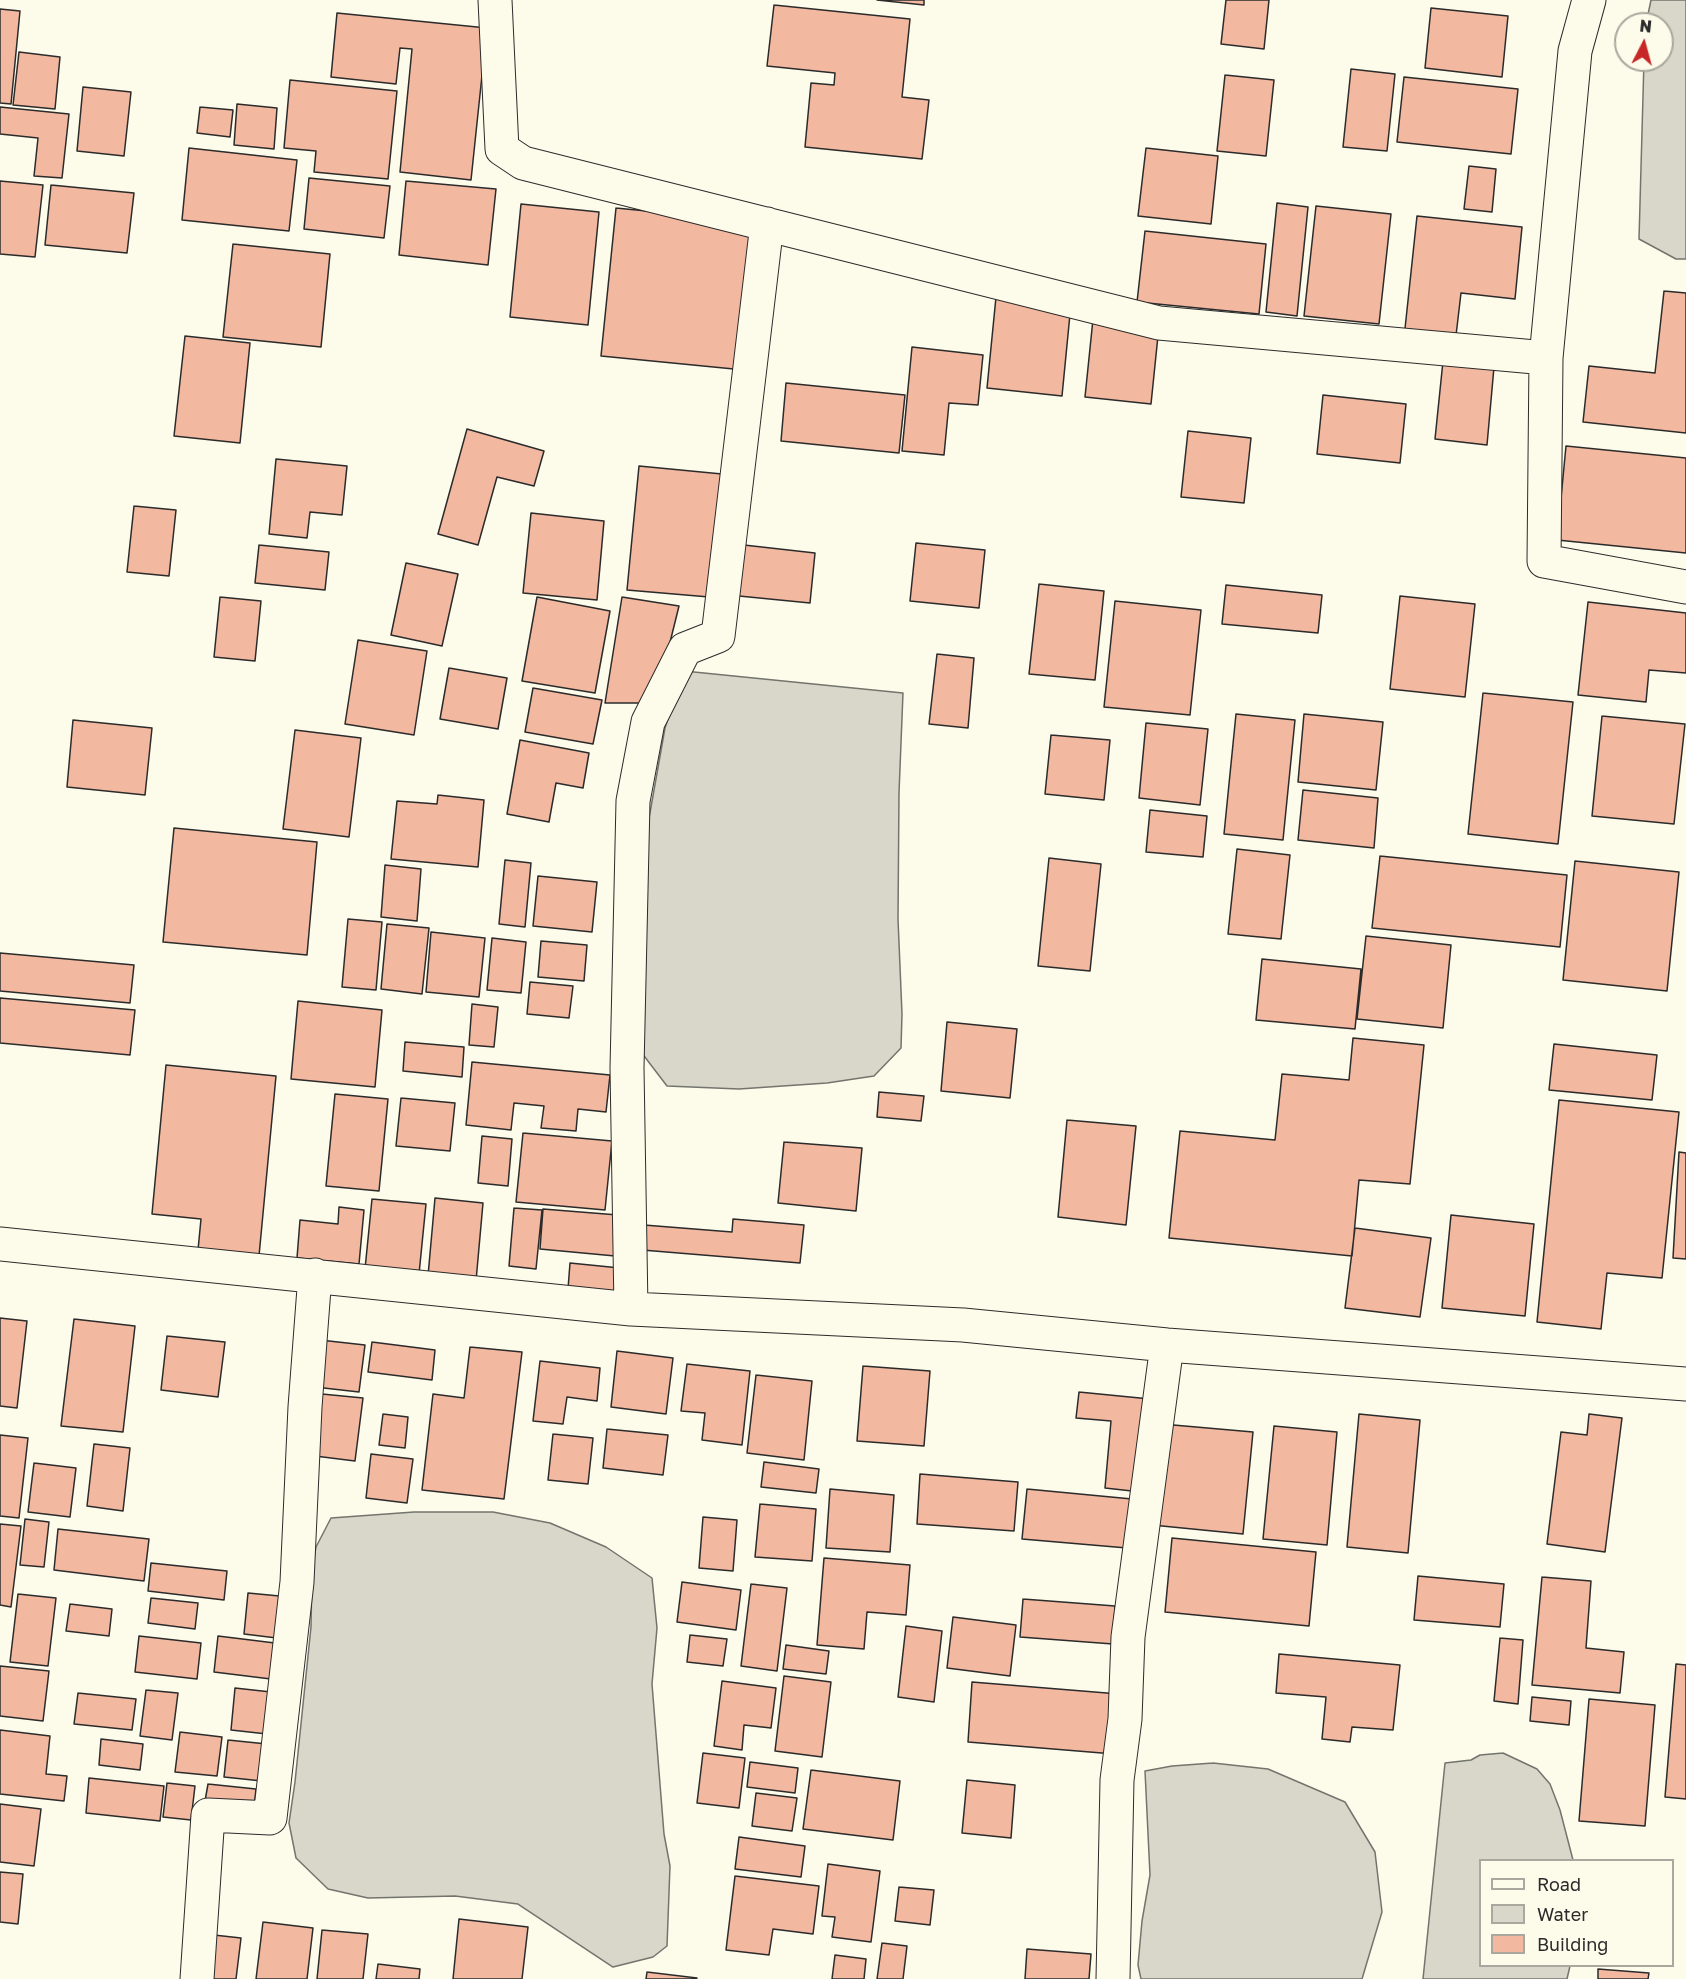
<!DOCTYPE html>
<html>
<head>
<meta charset="utf-8">
<style>
	body { margin:0 }
	#map { position:relative; width:1686px; height:1979px; overflow:hidden; background:#fdfbea; font-family:"Golos Text",sans-serif }
	canvas { display:block }
	.legend { position:absolute; left:1479px; top:1859px; width:195px; height:108px; box-sizing:border-box; background:#fdfbea; border:2px solid #a9a89e; margin:0; padding:8px 10px; list-style:none; font-size:18px; color:#2b2b2b }
	.legend li { display:flex; align-items:center; gap:12px; height:30px }
	.legend b { width:30px; border:2px solid #a9a89e }
	.north { position:absolute; left:1614px; top:12px; width:60px; height:60px; box-sizing:border-box; background:#fdfbea; border:2px solid #a9a89e; border-radius:50%; rotate:6deg; font-size:16px; font-weight:700; line-height:24px; text-align:center; color:#2b2b2b }
	.north::after { content:''; display:block; margin:auto; width:21px; height:27px; background:#c62828; clip-path:polygon(50% 0,100% 100%,50% 72%,0 100%) }
</style>
</head>
<body>
<div id="map">
<canvas width="1686" height="1979"></canvas>
<ul class="legend">
<li><b style="height:8px;background:#fdfbea"></b>Road</li>
<li><b style="height:16px;background:#d8d7c9"></b>Water</li>
<li><b style="height:16px;background:#f2b8a0"></b>Building</li>
</ul>
<div class="north">N</div>
</div>
<script>
const g = document.querySelector('canvas').getContext('2d');
g.lineJoin = 'round';
function paint(path, color) { g.fillStyle = color; g.fill(path, 'evenodd'); }
const shape = rows => new Path2D(rows.map(r => 'M' + r).join(''));
function strokePath(path, color, width, dash) { g.strokeStyle = color; g.lineWidth = width; g.lineCap = dash ? 'butt' : 'round'; g.setLineDash(dash || []); g.stroke(path); }
const water = shape([
	[1651,0,1686,0,1686,259,1676,259,1639,239,1644,60,1662,60,1662,24,1646,24,1651,0],
	[684,671,903,693,899,793,898,919,902,1014,901,1048,874,1076,827,1083,739,1089,667,1086,638,1048,645,841,665,728,684,671],
	[414,1512,493,1512,550,1523,606,1547,652,1578,657,1628,652,1684,664,1834,670,1866,667,1946,653,1957,613,1967,518,1904,455,1896,368,1898,328,1889,296,1858,289,1823,295,1782,311,1627,312,1569,316,1547,331,1518,414,1512],
	[1503,1753,1537,1769,1550,1784,1560,1810,1573,1860,1480,1860,1480,1966,1570,1966,1567,1979,1423,1979,1445,1763,1471,1760,1480,1755,1503,1753],
	[1213,1763,1268,1769,1345,1802,1375,1852,1382,1912,1362,1979,1141,1979,1138,1965,1142,1921,1150,1875,1145,1771,1172,1766,1213,1763]
]);
const building = shape([
	[877,0,924,0,924,5,877,0],
	[1226,0,1269,0,1264,49,1221,44,1226,0],
	[774,5,910,19,902,97,929,100,922,159,805,147,811,83,834,85,835,73,767,66,774,5],
	[1431,8,1508,16,1502,77,1425,68,1431,8],
	[0,9,20,11,11,104,0,103,0,9],
	[337,13,487,28,471,180,400,172,412,49,400,48,396,84,331,77,337,13],
	[19,52,60,57,55,109,13,105,19,52],
	[1351,69,1395,74,1387,151,1343,147,1351,69],
	[1225,75,1274,80,1266,156,1217,151,1225,75],
	[1404,77,1518,89,1511,154,1397,142,1404,77],
	[290,80,397,91,388,179,314,172,316,151,284,148,290,80],
	[83,87,131,92,124,156,77,151,83,87],
	[237,104,277,108,274,149,234,145,237,104],
	[0,107,69,114,62,178,34,176,38,138,0,134,0,107],
	[200,107,233,110,230,137,197,133,200,107],
	[189,148,297,160,289,231,182,220,189,148],
	[1146,148,1218,156,1211,224,1138,216,1146,148],
	[1469,166,1496,169,1492,212,1464,209,1469,166],
	[309,178,390,186,384,238,304,229,309,178],
	[0,181,43,185,35,257,0,254,0,181],
	[406,181,496,189,488,265,399,255,406,181],
	[51,185,134,193,127,253,45,245,51,185],
	[1277,203,1308,207,1297,316,1266,312,1277,203],
	[521,204,599,212,588,325,510,317,521,204],
	[1316,206,1391,214,1379,324,1304,316,1316,206],
	[616,208,759,222,744,370,601,356,616,208],
	[1417,216,1522,227,1515,299,1461,293,1455,344,1404,338,1417,216],
	[1145,231,1266,244,1259,314,1137,302,1145,231],
	[233,244,330,254,321,347,223,337,233,244],
	[1664,291,1686,293,1686,433,1583,422,1589,366,1655,373,1664,291],
	[996,297,1071,304,1062,396,987,388,996,297],
	[1093,319,1159,326,1151,404,1085,397,1093,319],
	[185,336,250,343,240,443,174,436,185,336],
	[912,347,983,355,978,405,949,403,944,455,902,451,912,347],
	[1443,361,1494,367,1487,445,1435,439,1443,361],
	[786,383,905,395,899,453,781,441,786,383],
	[1323,395,1406,404,1400,463,1317,454,1323,395],
	[467,429,544,451,534,486,497,477,478,545,438,534,467,429],
	[1188,431,1251,438,1244,503,1181,497,1188,431],
	[1566,446,1686,458,1686,553,1557,540,1566,446],
	[276,459,347,466,342,515,310,512,307,538,269,534,276,459],
	[639,466,722,474,709,597,627,590,639,466],
	[134,506,176,510,169,576,127,572,134,506],
	[531,513,604,521,597,600,523,593,531,513],
	[916,543,985,550,979,608,910,601,916,543],
	[259,545,329,552,325,590,255,583,259,545],
	[744,545,815,553,810,603,739,596,744,545],
	[406,563,458,574,442,646,391,635,406,563],
	[1039,584,1104,591,1095,680,1029,674,1039,584],
	[1226,585,1322,595,1318,633,1222,624,1226,585],
	[1400,596,1475,604,1465,697,1390,689,1400,596],
	[220,597,261,601,255,661,214,657,220,597],
	[537,597,610,611,595,693,522,681,537,597],
	[622,597,679,606,655,703,605,703,622,597],
	[1115,601,1201,610,1190,715,1104,707,1115,601],
	[1588,602,1686,613,1686,673,1649,670,1646,702,1578,695,1588,602],
	[358,640,427,651,414,735,345,724,358,640],
	[937,654,974,658,968,728,929,724,937,654],
	[449,668,507,678,498,729,440,719,449,668],
	[533,688,602,700,593,744,525,732,533,688],
	[1483,693,1573,702,1558,844,1468,834,1483,693],
	[1236,714,1295,720,1283,840,1224,834,1236,714],
	[1304,714,1383,722,1376,790,1298,782,1304,714],
	[1602,716,1685,724,1674,824,1592,816,1602,716],
	[73,720,152,728,145,795,67,787,73,720],
	[1146,723,1208,729,1200,805,1139,798,1146,723],
	[295,730,361,738,349,837,283,829,295,730],
	[1051,735,1110,740,1104,800,1045,794,1051,735],
	[520,740,589,753,583,788,556,783,549,822,507,814,520,740],
	[1303,790,1378,798,1374,848,1298,840,1303,790],
	[438,795,484,800,478,867,391,859,397,801,437,804,438,795],
	[1150,810,1207,816,1203,857,1146,852,1150,810],
	[174,828,317,842,307,955,163,942,174,828],
	[1237,849,1290,855,1281,939,1228,934,1237,849],
	[1380,856,1567,875,1560,947,1372,928,1380,856],
	[1049,858,1101,864,1090,971,1038,966,1049,858],
	[505,860,531,863,525,927,499,924,505,860],
	[1575,861,1679,872,1667,991,1563,980,1575,861],
	[385,865,421,869,417,921,381,917,385,865],
	[538,876,597,882,592,932,533,926,538,876],
	[348,919,382,922,376,990,342,987,348,919],
	[387,924,429,928,422,994,381,989,387,924],
	[431,932,485,938,479,997,426,992,431,932],
	[1366,936,1451,945,1443,1028,1357,1019,1366,936],
	[492,938,526,942,521,993,487,990,492,938],
	[541,941,587,945,584,981,538,977,541,941],
	[0,953,134,965,130,1003,0,991,0,953],
	[1262,959,1361,969,1355,1029,1256,1020,1262,959],
	[530,982,573,986,569,1018,527,1014,530,982],
	[0,998,135,1010,130,1055,0,1043,0,998],
	[298,1001,382,1010,375,1087,291,1079,298,1001],
	[472,1004,498,1007,494,1047,469,1045,472,1004],
	[947,1022,1017,1029,1010,1098,941,1091,947,1022],
	[1353,1038,1424,1045,1410,1184,1359,1180,1352,1256,1169,1238,1180,1131,1275,1140,1282,1074,1349,1080,1353,1038],
	[405,1042,464,1047,462,1077,403,1071,405,1042],
	[1554,1044,1657,1055,1652,1100,1549,1090,1554,1044],
	[472,1062,610,1075,606,1112,578,1109,576,1131,541,1128,544,1106,514,1103,511,1130,466,1125,472,1062],
	[166,1065,276,1076,259,1256,198,1250,201,1219,152,1214,166,1065],
	[879,1092,924,1096,921,1121,877,1117,879,1092],
	[335,1094,388,1099,379,1191,326,1186,335,1094],
	[401,1098,455,1103,450,1151,396,1146,401,1098],
	[1559,1100,1679,1112,1662,1278,1607,1273,1601,1329,1537,1322,1559,1100],
	[1067,1120,1136,1126,1126,1225,1058,1217,1067,1120],
	[523,1133,612,1141,605,1210,516,1202,523,1133],
	[482,1136,512,1139,508,1186,478,1183,482,1136],
	[784,1142,862,1148,856,1211,778,1203,784,1142],
	[1679,1152,1686,1153,1686,1259,1673,1258,1679,1152],
	[435,1198,483,1203,476,1281,428,1276,435,1198],
	[372,1199,426,1204,419,1274,365,1269,372,1199],
	[339,1207,364,1210,359,1264,297,1258,300,1220,338,1224,339,1207],
	[514,1208,542,1210,536,1269,509,1266,514,1208],
	[543,1209,618,1215,615,1256,540,1249,543,1209],
	[1451,1215,1534,1224,1525,1316,1442,1308,1451,1215],
	[733,1219,804,1225,800,1263,642,1250,644,1225,732,1232,733,1219],
	[1355,1228,1431,1238,1420,1317,1345,1308,1355,1228],
	[570,1263,620,1268,618,1293,568,1289,570,1263],
	[0,1318,27,1321,17,1408,0,1406,0,1318],
	[74,1319,135,1326,123,1432,61,1426,74,1319],
	[167,1336,225,1342,218,1397,161,1390,167,1336],
	[320,1340,365,1345,359,1392,315,1387,320,1340],
	[372,1342,435,1350,432,1380,368,1372,372,1342],
	[470,1347,522,1352,504,1499,422,1490,433,1394,464,1398,470,1347],
	[617,1351,673,1358,666,1414,611,1407,617,1351],
	[540,1361,600,1368,597,1401,567,1397,563,1424,533,1421,540,1361],
	[687,1364,750,1371,742,1445,702,1440,705,1413,681,1411,687,1364],
	[863,1366,930,1371,924,1446,857,1441,863,1366],
	[756,1375,812,1381,804,1460,747,1453,756,1375],
	[1079,1392,1150,1399,1141,1492,1105,1488,1111,1421,1076,1418,1079,1392],
	[322,1394,363,1398,355,1461,315,1456,322,1394],
	[383,1414,408,1417,405,1448,379,1445,383,1414],
	[1359,1414,1420,1420,1408,1553,1347,1547,1359,1414],
	[1589,1414,1622,1418,1605,1552,1547,1544,1561,1432,1587,1435,1589,1414],
	[1162,1424,1253,1432,1243,1534,1152,1525,1162,1424],
	[1274,1426,1337,1432,1327,1545,1263,1539,1274,1426],
	[607,1429,668,1435,663,1475,603,1468,607,1429],
	[553,1434,593,1438,588,1484,548,1480,553,1434],
	[0,1435,28,1438,19,1518,0,1516,0,1435],
	[94,1444,130,1448,123,1511,87,1506,94,1444],
	[371,1454,413,1459,407,1503,366,1498,371,1454],
	[764,1462,819,1469,816,1493,761,1487,764,1462],
	[34,1463,76,1468,70,1517,28,1512,34,1463],
	[920,1474,1018,1482,1014,1531,917,1524,920,1474],
	[830,1489,894,1495,890,1552,826,1548,830,1489],
	[1027,1489,1132,1499,1127,1548,1022,1539,1027,1489],
	[760,1504,816,1509,812,1561,755,1557,760,1504],
	[703,1517,737,1520,733,1571,699,1568,703,1517],
	[25,1519,49,1522,44,1567,20,1565,25,1519],
	[0,1524,21,1526,11,1607,0,1605,0,1524],
	[58,1529,149,1539,144,1581,54,1570,58,1529],
	[1172,1538,1316,1552,1309,1626,1165,1612,1172,1538],
	[824,1558,910,1565,906,1615,867,1612,864,1649,817,1645,824,1558],
	[151,1563,227,1571,224,1600,148,1591,151,1563],
	[1418,1576,1504,1584,1500,1627,1414,1620,1418,1576],
	[1542,1577,1591,1581,1586,1648,1624,1652,1620,1693,1532,1685,1542,1577],
	[682,1582,741,1590,736,1630,677,1622,682,1582],
	[751,1584,787,1588,777,1671,741,1666,751,1584],
	[248,1593,290,1597,285,1639,244,1634,248,1593],
	[18,1594,56,1598,48,1666,10,1662,18,1594],
	[151,1598,198,1603,195,1629,148,1623,151,1598],
	[1023,1599,1115,1606,1113,1644,1020,1637,1023,1599],
	[70,1604,112,1609,109,1636,66,1631,70,1604],
	[953,1617,1016,1625,1010,1676,947,1668,953,1617],
	[906,1626,942,1631,934,1702,898,1697,906,1626],
	[690,1635,727,1639,723,1666,687,1662,690,1635],
	[139,1636,201,1643,197,1679,135,1672,139,1636],
	[218,1636,283,1644,279,1680,214,1672,218,1636],
	[1500,1638,1523,1640,1518,1704,1494,1701,1500,1638],
	[786,1645,829,1651,826,1674,783,1669,786,1645],
	[1279,1654,1400,1665,1393,1730,1352,1727,1350,1742,1322,1739,1326,1697,1276,1693,1279,1654],
	[1676,1664,1686,1665,1686,1799,1665,1797,1676,1664],
	[0,1666,49,1671,43,1721,0,1716,0,1666],
	[784,1676,831,1682,822,1757,775,1751,784,1676],
	[722,1681,776,1688,771,1728,744,1725,742,1750,714,1746,722,1681],
	[972,1682,1119,1694,1114,1754,968,1742,972,1682],
	[235,1688,271,1692,267,1734,231,1730,235,1688],
	[146,1690,178,1693,172,1740,140,1736,146,1690],
	[78,1693,136,1699,132,1730,74,1724,78,1693],
	[1532,1697,1571,1701,1569,1725,1530,1721,1532,1697],
	[1589,1699,1655,1705,1645,1826,1579,1821,1589,1699],
	[0,1730,50,1736,46,1774,67,1776,64,1801,0,1794,0,1730],
	[180,1732,222,1737,217,1776,175,1772,180,1732],
	[101,1739,143,1744,140,1770,99,1765,101,1739],
	[228,1740,267,1744,262,1781,224,1777,228,1740],
	[703,1753,745,1758,739,1808,697,1803,703,1753],
	[750,1762,798,1768,795,1793,747,1787,750,1762],
	[811,1770,900,1781,893,1840,803,1829,811,1770],
	[89,1778,164,1786,160,1821,86,1813,89,1778],
	[967,1780,1015,1785,1011,1838,962,1833,967,1780],
	[167,1783,195,1786,191,1820,163,1817,167,1783],
	[208,1784,256,1789,254,1807,205,1801,208,1784],
	[756,1793,797,1798,792,1831,752,1826,756,1793],
	[0,1804,41,1809,34,1866,0,1862,0,1804],
	[739,1837,805,1846,801,1877,735,1869,739,1837],
	[828,1864,880,1871,871,1942,832,1937,835,1917,822,1916,828,1864],
	[0,1872,23,1874,18,1924,0,1922,0,1872],
	[735,1876,819,1886,813,1934,773,1929,769,1955,726,1950,735,1876],
	[899,1887,934,1890,930,1925,895,1921,899,1887],
	[459,1919,528,1927,522,1979,453,1979,459,1919],
	[263,1922,313,1928,307,1979,256,1979,263,1922],
	[322,1930,368,1934,363,1979,317,1979,322,1930],
	[205,1934,241,1938,236,1979,200,1979,205,1934],
	[882,1943,907,1946,903,1979,877,1979,882,1943],
	[1027,1949,1091,1954,1089,1979,1025,1979,1027,1949],
	[835,1955,866,1959,864,1979,832,1979,835,1955],
	[378,1964,420,1969,419,1979,376,1979,378,1964],
	[1598,1969,1649,1973,1648,1979,1598,1979,1598,1969],
	[647,1972,697,1978,696,1979,646,1979,647,1972]
]);
const minor = shape([
	[495,0,502,149,523,163,1159,323,1546,358],
	[1589,0,1575,51,1546,358,1544,561,1686,587],
	[0,1244,631,1309,963,1325,1167,1345,1686,1384],
	[631,1309,627,1068,633,801,648,722,685,649,718,636,767,224],
	[197,1979,208,1815,270,1818,297,1582,305,1407,315,1275],
	[1113,1979,1117,1780,1125,1719,1128,1637,1167,1345]
]);
paint(water, '#d8d7c9');
strokePath(water, '#74746e', 1.5);
paint(building, '#f2b8a0');
strokePath(building, '#2b2b2b', 1.5);
strokePath(minor, '#2b2b2b', 35);
strokePath(minor, '#fdfbea', 33);
</script>
</body>
</html>
